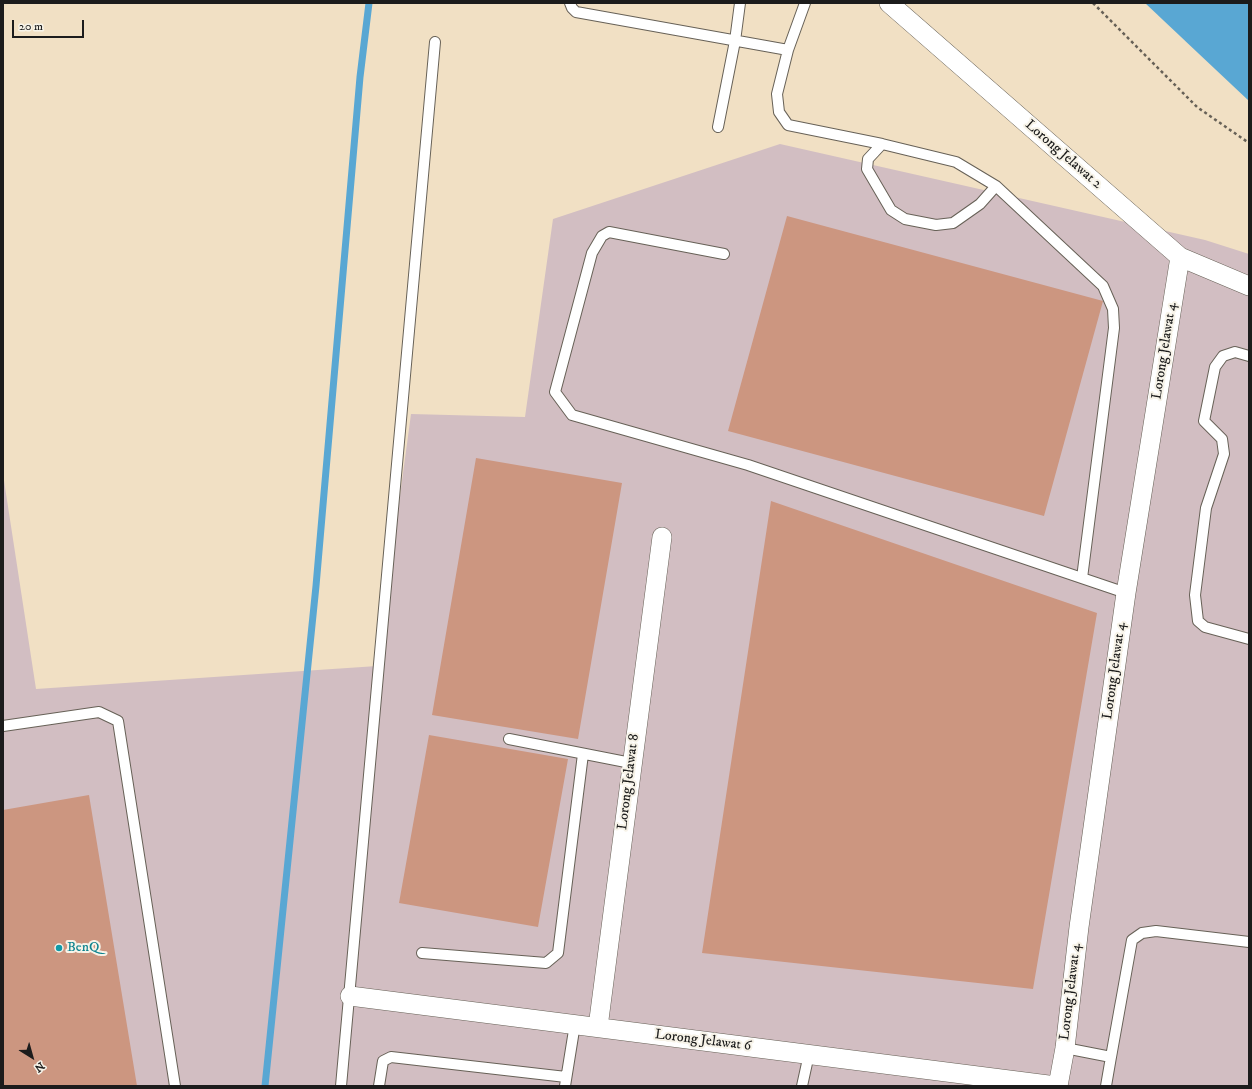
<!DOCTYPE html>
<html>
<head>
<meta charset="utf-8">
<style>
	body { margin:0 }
	#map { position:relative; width:1252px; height:1089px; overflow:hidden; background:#f1e0c4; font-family:"IM FELL DW Pica",serif }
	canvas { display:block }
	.frame { position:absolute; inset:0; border:4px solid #1c1c1c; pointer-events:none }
	.north { position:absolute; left:12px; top:1037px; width:40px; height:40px; -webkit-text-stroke:3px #f7f3e8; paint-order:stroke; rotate:143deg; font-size:11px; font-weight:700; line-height:16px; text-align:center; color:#1c1c1c }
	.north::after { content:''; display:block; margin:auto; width:14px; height:18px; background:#1c1c1c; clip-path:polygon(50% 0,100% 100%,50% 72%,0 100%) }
	.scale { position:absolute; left:12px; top:20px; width:72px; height:18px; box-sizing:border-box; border:2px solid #1c1c1c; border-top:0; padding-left:5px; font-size:12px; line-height:14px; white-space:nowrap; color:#1c1c1c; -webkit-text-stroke:3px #f7f3e8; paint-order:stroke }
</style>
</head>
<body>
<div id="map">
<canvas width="1252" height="1089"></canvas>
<div class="frame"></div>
<div class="north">N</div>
<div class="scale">20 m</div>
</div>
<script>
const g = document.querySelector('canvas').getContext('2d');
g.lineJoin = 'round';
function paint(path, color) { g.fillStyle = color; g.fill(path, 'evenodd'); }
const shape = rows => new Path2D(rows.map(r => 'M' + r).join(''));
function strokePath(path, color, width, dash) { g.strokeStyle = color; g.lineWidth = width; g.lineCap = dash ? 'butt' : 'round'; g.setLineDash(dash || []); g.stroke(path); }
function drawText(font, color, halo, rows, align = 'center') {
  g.font = font + ' "IM FELL DW Pica",serif'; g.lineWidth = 4; g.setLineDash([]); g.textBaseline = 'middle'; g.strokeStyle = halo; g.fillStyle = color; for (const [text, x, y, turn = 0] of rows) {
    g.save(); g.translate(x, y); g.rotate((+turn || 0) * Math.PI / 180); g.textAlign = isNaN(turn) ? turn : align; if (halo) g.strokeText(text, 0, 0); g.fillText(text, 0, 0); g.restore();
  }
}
const industrial = shape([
	[780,144,1205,240,1249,254,1249,1086,3,1086,3,474,36,689,377,666,411,414,525,417,553,219]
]);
const water = shape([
	[1145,3,1249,3,1249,101,1198,53]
]);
const stream = shape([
	[265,1086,316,586,360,77,369,3]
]);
const building = shape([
	[787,216,1103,301,1044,516,728,431],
	[476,458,622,483,578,739,432,715],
	[771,501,1097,613,1033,989,702,953],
	[429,735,568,759,538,927,399,903],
	[89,795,137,1086,3,1086,3,810]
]);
const path = shape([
	[1093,3,1197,107,1249,143]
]);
const lane = shape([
	[570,3,572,8,576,12,788,50],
	[805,3,788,50,777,94,779,112,788,125,882,144],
	[718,127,735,41,740,3],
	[996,186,980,204,953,223,936,225,905,219,891,210,867,169,868,159,882,144,956,162,996,186,1103,286,1113,309,1114,328,1082,578],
	[724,254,609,232,602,236,592,253,555,392,572,415,748,465,1126,593],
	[1249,356,1235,352,1223,356,1215,367,1204,421,1222,439,1224,454,1206,508,1195,595,1198,621,1205,627,1249,639],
	[3,726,99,712,118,721,175,1086],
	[509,739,631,763],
	[422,953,546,963,558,953,583,754],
	[1065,1048,1111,1057,1106,1086],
	[1111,1057,1132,940,1142,933,1156,931,1249,942],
	[341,1086,435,42],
	[379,1086,383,1061,391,1057,566,1077],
	[565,1086,575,1024],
	[802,1086,809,1054]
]);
const street = shape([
	[889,3,1180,257,1249,286],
	[350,996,1056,1086],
	[598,1027,662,537],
	[1058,1086,1065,1048,1079,927,1126,593,1180,257]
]);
const markers = [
	[59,948,4,"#0f9aa8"]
];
const streetNames = [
	["Lorong Jelawat 2",1063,155,41],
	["Lorong Jelawat 4",1165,351,-81],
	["Lorong Jelawat 4",1115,671,-82],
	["Lorong Jelawat 8",629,782,-83],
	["Lorong Jelawat 4",1071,992,-83],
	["Lorong Jelawat 6",703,1041,7]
];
const cultureNames = [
	["BenQ",67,948]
];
paint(industrial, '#d2bec2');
paint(water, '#59a7d3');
strokePath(stream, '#59a7d3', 7);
paint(building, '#cc9680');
strokePath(lane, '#676157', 12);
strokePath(street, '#676157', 20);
strokePath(path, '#676157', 2.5, [3, 3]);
strokePath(lane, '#fff', 10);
strokePath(street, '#fff', 19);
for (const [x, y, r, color] of markers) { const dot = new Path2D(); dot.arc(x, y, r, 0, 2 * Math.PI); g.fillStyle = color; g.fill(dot); strokePath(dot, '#f7f3e8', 1.5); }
drawText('14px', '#1c1c1c', '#f7f3e8', streetNames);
drawText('14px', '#0d838f', '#f7f3e8', cultureNames, 'left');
</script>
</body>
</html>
